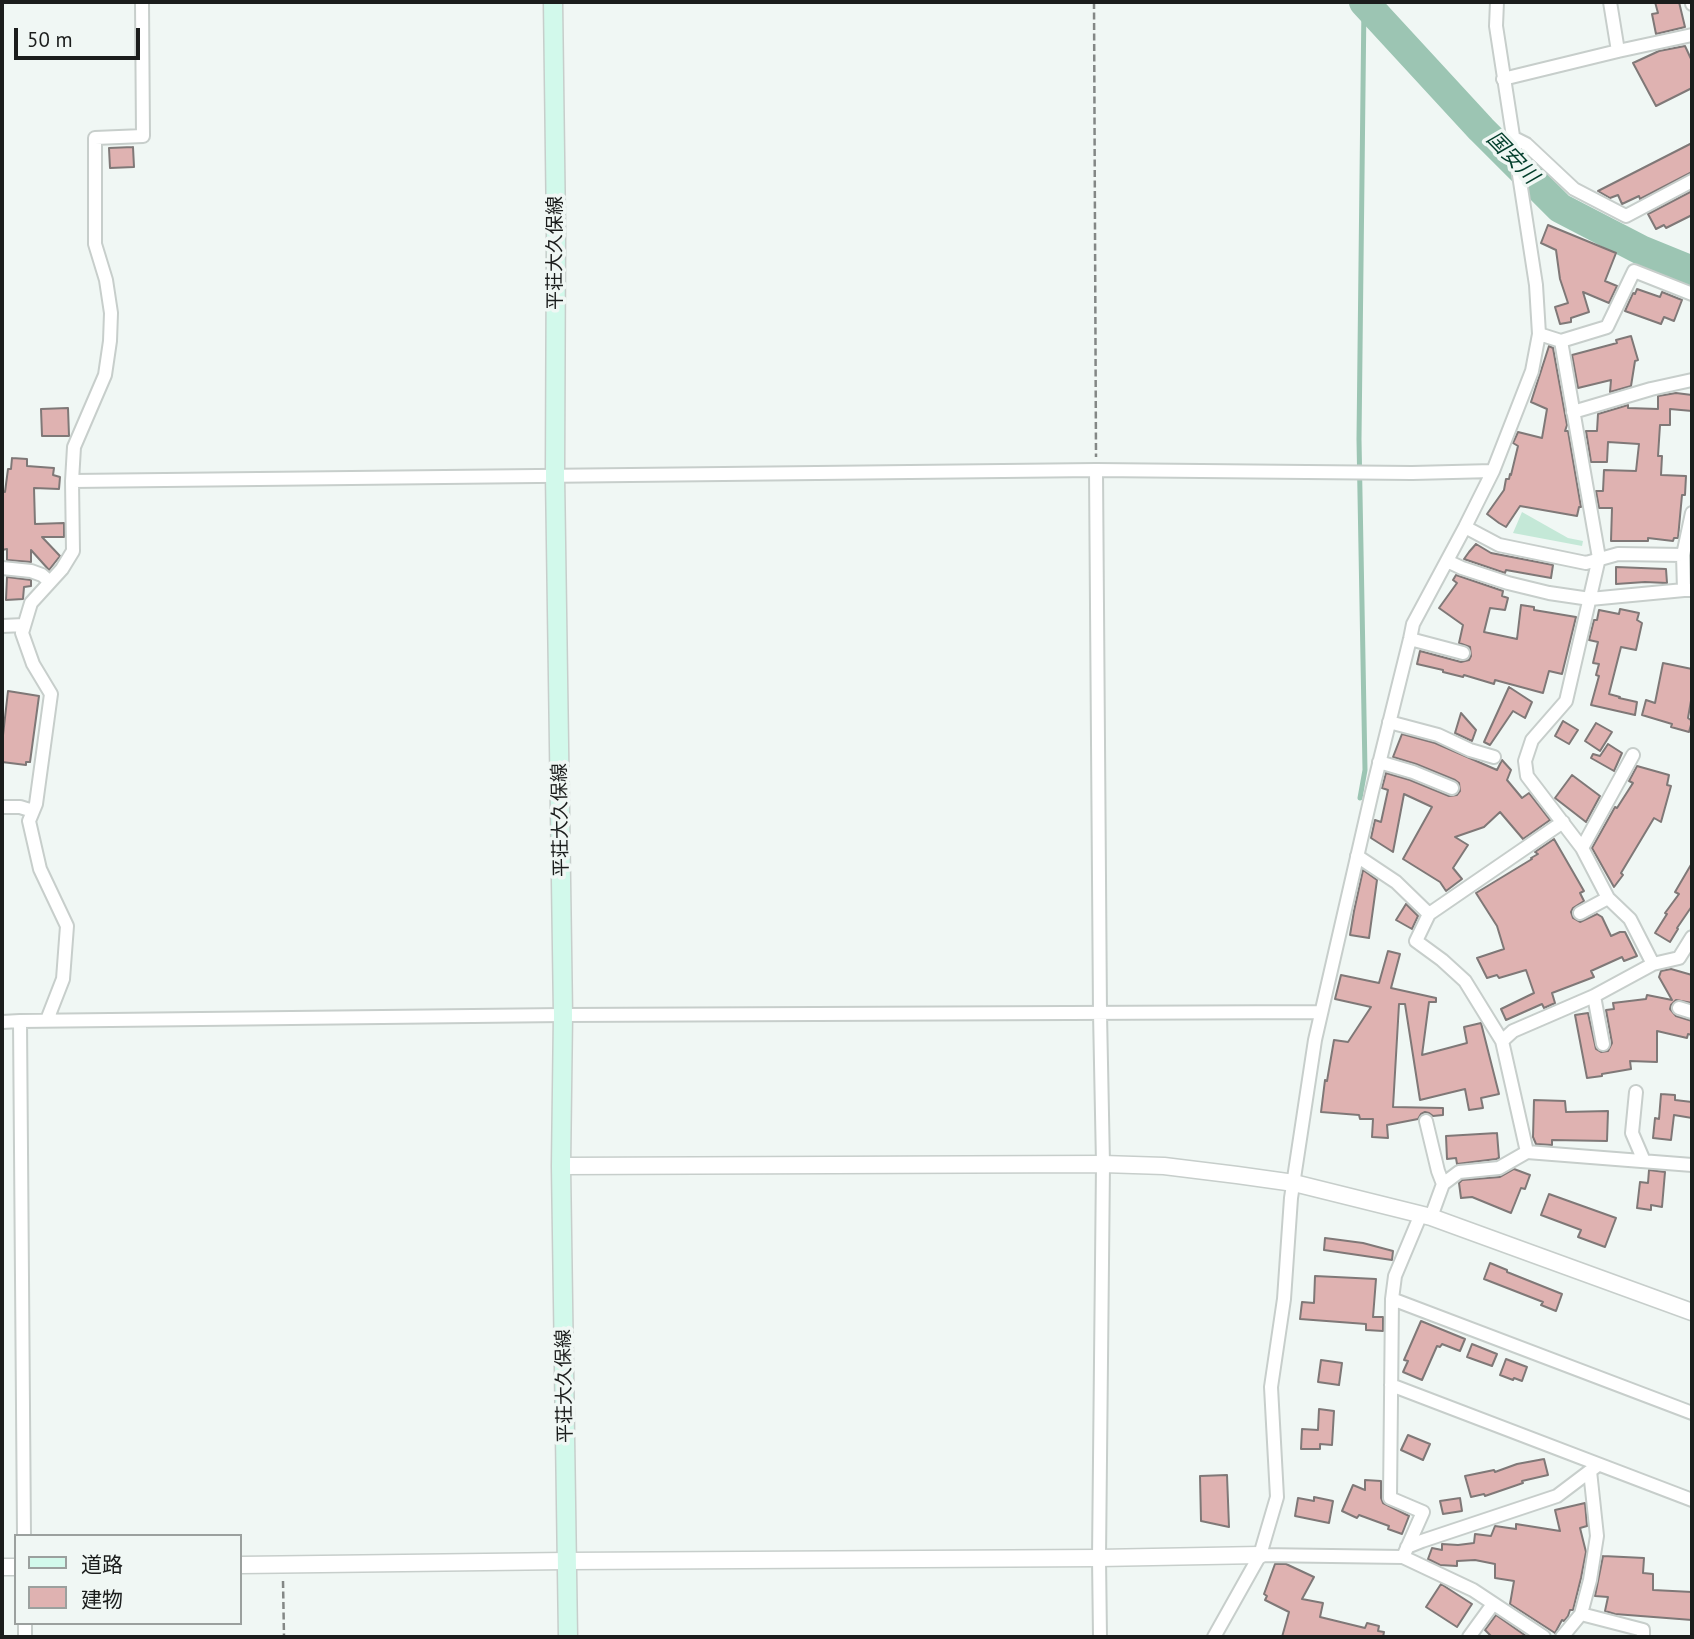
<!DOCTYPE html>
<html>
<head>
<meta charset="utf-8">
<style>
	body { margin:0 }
	#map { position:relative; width:1694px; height:1639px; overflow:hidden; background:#f0f7f4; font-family:"PT Sans","Noto Sans JP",sans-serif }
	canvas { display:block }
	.frame { position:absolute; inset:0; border:4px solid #1b1d1c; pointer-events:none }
	.legend { position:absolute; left:14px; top:1534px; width:228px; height:91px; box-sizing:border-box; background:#f0f7f4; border:2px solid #9ba09e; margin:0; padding:9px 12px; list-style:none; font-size:21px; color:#1b1d1c }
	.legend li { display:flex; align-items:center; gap:14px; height:35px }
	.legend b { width:35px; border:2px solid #9ba09e }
	.scale { position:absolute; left:14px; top:28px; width:126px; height:32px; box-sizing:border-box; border:4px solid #1b1d1c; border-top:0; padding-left:9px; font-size:21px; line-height:24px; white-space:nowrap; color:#1b1d1c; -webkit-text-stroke:5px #f0f7f4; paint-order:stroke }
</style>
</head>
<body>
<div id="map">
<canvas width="1694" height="1639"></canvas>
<div class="frame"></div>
<ul class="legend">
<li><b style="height:9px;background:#d2f9eb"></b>道路</li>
<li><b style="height:19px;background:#dfb2b1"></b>建物</li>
</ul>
<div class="scale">50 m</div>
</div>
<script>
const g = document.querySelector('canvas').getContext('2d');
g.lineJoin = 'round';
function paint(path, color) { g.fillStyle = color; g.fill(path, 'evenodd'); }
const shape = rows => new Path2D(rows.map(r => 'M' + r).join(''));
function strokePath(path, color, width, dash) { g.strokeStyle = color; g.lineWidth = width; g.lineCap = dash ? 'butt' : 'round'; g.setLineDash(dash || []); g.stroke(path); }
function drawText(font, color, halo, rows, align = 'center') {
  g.font = font + ' "PT Sans","Noto Sans JP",sans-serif'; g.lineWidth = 7; g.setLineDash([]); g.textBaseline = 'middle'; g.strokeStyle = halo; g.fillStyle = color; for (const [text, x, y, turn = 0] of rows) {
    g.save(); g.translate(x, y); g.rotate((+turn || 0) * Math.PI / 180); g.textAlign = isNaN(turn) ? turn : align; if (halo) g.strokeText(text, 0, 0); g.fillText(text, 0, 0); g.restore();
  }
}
const green = shape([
	[1522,512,1568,538,1583,541,1582,546,1513,533]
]);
const stream = shape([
	[1360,798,1365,770,1359,439,1364,2]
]);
const river = shape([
	[1364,2,1481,129,1560,208,1641,250,1692,271]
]);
const building = shape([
	[1655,2,1679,2,1685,27,1656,34,1652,14,1658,13,1655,2],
	[1685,46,1692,61,1692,88,1656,106,1633,63,1659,51,1685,46],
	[1692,143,1692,172,1640,199,1639,196,1622,204,1618,195,1610,198,1598,191,1692,143],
	[133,147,134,167,110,168,109,148,133,147],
	[1692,191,1692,215,1666,228,1664,225,1656,229,1648,214,1692,191],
	[1548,225,1616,253,1605,281,1617,286,1609,303,1583,292,1589,312,1571,318,1571,322,1560,324,1555,307,1568,303,1560,279,1556,250,1541,243,1548,225],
	[1637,289,1660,297,1662,292,1682,300,1674,321,1664,317,1661,324,1625,311,1633,293,1635,294,1637,289],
	[1631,336,1638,360,1635,361,1631,386,1610,392,1611,380,1578,388,1572,355,1617,343,1616,340,1631,336],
	[1549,346,1553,348,1567,425,1565,431,1568,431,1581,507,1579,507,1577,516,1520,506,1506,527,1499,523,1487,514,1504,490,1506,479,1509,479,1510,474,1511,475,1518,446,1513,443,1518,432,1542,438,1547,409,1531,402,1549,346],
	[1676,393,1692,395,1692,411,1670,409,1670,425,1660,425,1658,456,1662,456,1661,475,1686,476,1685,495,1682,495,1678,538,1674,538,1673,541,1648,538,1648,541,1611,541,1612,508,1599,508,1596,491,1603,491,1604,470,1636,471,1639,444,1608,442,1607,462,1591,462,1586,431,1597,431,1598,414,1628,405,1628,408,1658,409,1658,396,1676,393],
	[68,408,69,436,42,436,41,409,68,408],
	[12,458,27,459,27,466,54,468,53,475,60,477,59,489,34,488,35,524,64,523,64,537,42,537,60,556,49,570,31,550,31,562,7,560,7,549,2,550,2,491,5,492,8,469,11,469,12,458],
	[1476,544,1491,553,1553,565,1551,578,1506,570,1505,573,1464,559,1469,552,1476,544],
	[1616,567,1666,569,1667,583,1645,582,1616,584,1616,567],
	[1456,575,1503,591,1502,596,1508,598,1505,610,1490,608,1484,632,1517,639,1521,605,1534,607,1534,610,1576,617,1562,674,1549,671,1543,693,1495,680,1494,684,1464,675,1463,677,1443,672,1443,670,1417,664,1420,651,1461,662,1469,660,1471,656,1470,647,1459,643,1463,625,1439,608,1457,583,1453,580,1456,575],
	[7,577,31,580,31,586,24,587,23,599,6,600,7,577],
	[1620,609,1639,613,1637,620,1642,623,1636,650,1621,647,1609,694,1620,697,1619,698,1637,702,1635,715,1591,705,1599,676,1596,675,1599,664,1593,663,1598,642,1589,640,1594,620,1597,620,1599,610,1619,614,1620,609],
	[1663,663,1692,669,1692,695,1688,718,1692,721,1689,732,1671,727,1672,724,1642,715,1646,700,1655,703,1663,663],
	[1509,687,1532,702,1525,718,1513,711,1490,745,1484,742,1509,687],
	[8,691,39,696,30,762,26,762,26,765,2,762,2,744,8,691],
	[1461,713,1476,730,1472,741,1455,733,1461,713],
	[1563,721,1578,730,1569,744,1555,736,1563,721],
	[1596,723,1612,732,1600,751,1585,741,1596,723],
	[1402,734,1435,743,1497,770,1502,760,1511,770,1507,780,1522,798,1529,793,1550,820,1523,839,1500,812,1484,827,1455,837,1468,845,1453,868,1462,879,1446,891,1440,882,1403,859,1432,807,1404,794,1393,852,1371,838,1375,820,1381,822,1388,790,1382,788,1386,773,1410,780,1449,796,1457,795,1460,791,1459,783,1455,780,1416,764,1393,757,1402,734],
	[1608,744,1622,753,1614,771,1591,758,1593,754,1600,756,1608,744],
	[1637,766,1669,775,1667,785,1671,786,1661,822,1654,818,1621,873,1623,875,1614,887,1592,848,1615,807,1617,808,1633,783,1629,781,1637,766],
	[1572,775,1600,796,1586,822,1555,798,1572,775],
	[1554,839,1584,891,1580,893,1584,901,1573,908,1571,912,1573,918,1580,922,1597,914,1602,917,1611,936,1620,932,1625,932,1637,956,1624,961,1622,957,1591,971,1594,977,1552,993,1555,1003,1544,1008,1542,1004,1506,1020,1501,1009,1534,993,1526,970,1499,978,1497,975,1487,978,1477,958,1504,949,1497,926,1476,893,1532,859,1531,858,1538,854,1535,852,1554,839],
	[1692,863,1692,906,1677,928,1678,929,1670,942,1655,933,1667,914,1665,913,1679,894,1675,892,1692,863],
	[1363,870,1377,880,1369,938,1350,935,1354,911,1363,870],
	[1406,904,1418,916,1412,929,1396,920,1406,904],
	[1388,951,1400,954,1391,988,1436,998,1436,1002,1429,1002,1422,1055,1467,1043,1464,1027,1481,1023,1499,1094,1481,1098,1483,1108,1469,1110,1465,1089,1420,1100,1405,1004,1399,1004,1393,1107,1443,1108,1443,1115,1433,1116,1429,1113,1425,1112,1421,1114,1418,1119,1387,1125,1388,1138,1372,1137,1373,1119,1360,1119,1359,1115,1321,1112,1325,1080,1327,1081,1334,1040,1348,1042,1371,1007,1335,999,1341,975,1379,983,1388,951],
	[1671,969,1692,975,1692,1003,1676,1000,1671,1005,1670,1009,1676,1016,1692,1021,1692,1035,1688,1034,1687,1038,1657,1031,1657,1062,1630,1061,1631,1069,1602,1074,1602,1076,1587,1078,1575,1015,1588,1013,1596,1049,1601,1052,1608,1051,1612,1043,1606,1010,1614,1009,1613,1003,1646,999,1647,995,1672,1000,1659,977,1661,971,1671,969],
	[1661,1094,1675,1095,1675,1100,1692,1102,1692,1118,1674,1115,1671,1140,1653,1138,1655,1118,1659,1119,1661,1094],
	[1534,1100,1565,1101,1566,1112,1608,1111,1607,1141,1552,1140,1552,1145,1536,1144,1533,1137,1534,1100],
	[1497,1133,1499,1158,1496,1159,1457,1164,1456,1158,1447,1159,1446,1136,1497,1133],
	[1514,1169,1530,1175,1525,1189,1521,1188,1511,1213,1472,1197,1461,1198,1459,1183,1462,1180,1500,1177,1514,1169],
	[1649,1170,1665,1172,1662,1207,1651,1205,1651,1210,1637,1208,1640,1182,1648,1183,1649,1170],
	[1549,1194,1616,1218,1605,1247,1578,1237,1581,1230,1541,1215,1549,1194],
	[1325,1238,1363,1243,1393,1251,1392,1260,1324,1250,1325,1238],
	[1490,1263,1507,1270,1507,1272,1562,1294,1556,1311,1541,1305,1543,1302,1484,1279,1490,1263],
	[1315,1276,1376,1279,1373,1317,1383,1317,1383,1331,1366,1330,1366,1324,1300,1319,1302,1302,1314,1303,1315,1276],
	[1421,1321,1465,1339,1460,1351,1442,1344,1440,1347,1437,1346,1422,1380,1403,1372,1408,1361,1404,1360,1421,1321],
	[1472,1344,1497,1354,1492,1366,1467,1357,1472,1344],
	[1506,1359,1527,1367,1522,1381,1514,1378,1513,1380,1500,1375,1506,1359],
	[1321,1360,1342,1363,1339,1385,1318,1382,1321,1360],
	[1319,1409,1334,1411,1332,1445,1320,1444,1320,1449,1301,1449,1302,1429,1318,1430,1319,1409],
	[1408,1435,1430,1444,1423,1460,1401,1450,1408,1435],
	[1544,1459,1548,1475,1522,1481,1523,1483,1485,1496,1484,1494,1471,1497,1465,1476,1494,1470,1495,1472,1517,1464,1544,1459],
	[1227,1475,1229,1527,1201,1521,1200,1476,1227,1475],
	[1365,1480,1381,1481,1381,1498,1383,1503,1409,1516,1402,1534,1388,1529,1389,1526,1359,1515,1357,1518,1342,1511,1353,1485,1365,1490,1365,1480],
	[1314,1497,1333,1501,1329,1523,1295,1516,1298,1498,1314,1501,1314,1497],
	[1460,1498,1462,1511,1443,1514,1440,1501,1460,1498],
	[1585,1503,1587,1526,1580,1528,1586,1552,1581,1578,1573,1610,1570,1610,1568,1616,1564,1621,1562,1620,1555,1633,1510,1604,1514,1581,1495,1578,1495,1564,1475,1560,1457,1561,1457,1566,1440,1565,1428,1559,1432,1548,1442,1550,1442,1544,1458,1545,1474,1543,1475,1534,1491,1536,1495,1526,1516,1529,1516,1524,1560,1531,1555,1510,1585,1503],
	[1603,1556,1644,1558,1643,1573,1653,1574,1653,1590,1692,1592,1692,1620,1615,1614,1605,1611,1608,1597,1595,1596,1603,1556],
	[1275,1564,1286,1564,1314,1577,1302,1599,1323,1603,1320,1617,1365,1628,1367,1623,1379,1626,1378,1631,1384,1632,1383,1637,1282,1637,1289,1612,1265,1600,1267,1596,1264,1594,1275,1564],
	[1441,1584,1472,1604,1457,1627,1426,1607,1441,1584],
	[1496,1615,1526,1636,1528,1637,1492,1637,1485,1630,1496,1615]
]);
const path = shape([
	[1094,2,1096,457],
	[283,1581,284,1637]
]);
const minor = shape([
	[1610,2,1618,51],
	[1692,2,1692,4],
	[1503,79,1618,51,1692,35],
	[1512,137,1526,144,1574,189,1626,216,1692,181],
	[1539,334,1561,341,1599,558,1566,701,1532,740,1525,761,1527,776,1582,848,1633,755],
	[1561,341,1607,327,1634,271,1692,294],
	[1573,412,1651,389,1692,380],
	[1096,470,1100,1013,1103,1164,1099,1558,1100,1637],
	[72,481,1096,470,1412,473,1493,471],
	[1465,527,1499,545,1586,563,1618,554,1683,555,1684,590,1692,590],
	[1683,555,1692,513],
	[1447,561,1462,568,1508,583,1549,593,1590,599,1684,590],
	[2,568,31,571,42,575,50,582],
	[2,626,24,625],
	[1410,639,1463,653],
	[1389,722,1438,735,1470,750,1494,757],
	[1379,762,1413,772,1452,788],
	[2,807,20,807,33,811],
	[1582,848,1608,898,1630,919,1653,964],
	[1357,856,1396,882,1429,914,1416,941,1442,960,1465,981,1502,1041],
	[1580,913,1608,898],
	[1429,914,1563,822],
	[1594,996,1603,1044],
	[1679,1008,1692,1012],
	[47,1020,63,979,67,926,40,869,29,821,36,804,51,694,33,664,22,633,31,603,62,569,73,551,72,481,74,447,105,375,110,341,111,313,106,280,95,244,95,138,143,136,142,2],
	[20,1021,24,1536],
	[2,1022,20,1021,563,1015,1321,1012],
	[1636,1092,1632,1133,1644,1161],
	[1426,1121,1438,1171,1443,1184],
	[1527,1152,1502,1041,1513,1031,1594,996,1653,964,1679,958,1692,937],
	[1431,1217,1443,1184,1459,1172,1499,1168,1527,1152,1692,1165],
	[1392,1299,1692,1413],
	[1391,1385,1692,1500],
	[1407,1547,1422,1541,1557,1496,1598,1465],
	[1260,1555,1403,1557,1473,1590,1544,1637],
	[1403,1557,1423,1512,1390,1498,1392,1299,1395,1276,1421,1214],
	[1581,1614,1643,1630,1643,1637],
	[25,1623,25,1637],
	[1214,1637,1260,1555,1277,1497,1271,1387,1284,1299,1291,1198,1315,1040,1372,792,1410,639,1413,624,1465,527,1493,471,1532,371,1539,334,1536,285,1496,26,1497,2],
	[1469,1637,1493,1604],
	[1562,1637,1581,1614,1590,1580,1597,1536,1590,1471]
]);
const tertiary = shape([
	[561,1166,1103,1164,1164,1166,1237,1175,1294,1183,1431,1217,1692,1312],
	[240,1565,567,1561,1099,1558,1260,1555],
	[2,1567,16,1567]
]);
const secondary = shape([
	[553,2,556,230,555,475,563,1015,561,1166,568,1637]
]);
const streetNames = [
	["平荘大久保線",556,253,-90],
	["平荘大久保線",561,820,-91],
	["平荘大久保線",565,1386,-91]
];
const waterNames = [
	["国安川",1512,158,46]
];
paint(green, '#c4e8d7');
strokePath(stream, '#9cc5b3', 5);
strokePath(river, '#9cc5b3', 30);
paint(building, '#dfb2b1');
strokePath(building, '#7f7877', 2);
strokePath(minor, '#c7cecb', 16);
strokePath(tertiary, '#c7cecb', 19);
strokePath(secondary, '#c7cecb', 21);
strokePath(path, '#838785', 2.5, [7, 3.5]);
strokePath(minor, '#fff', 12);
strokePath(tertiary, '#fff', 16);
strokePath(secondary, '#d2f9eb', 18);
drawText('19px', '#1b1d1c', '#f0f7f4', streetNames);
drawText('italic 21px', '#013d2a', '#f0f7f4', waterNames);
</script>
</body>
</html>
